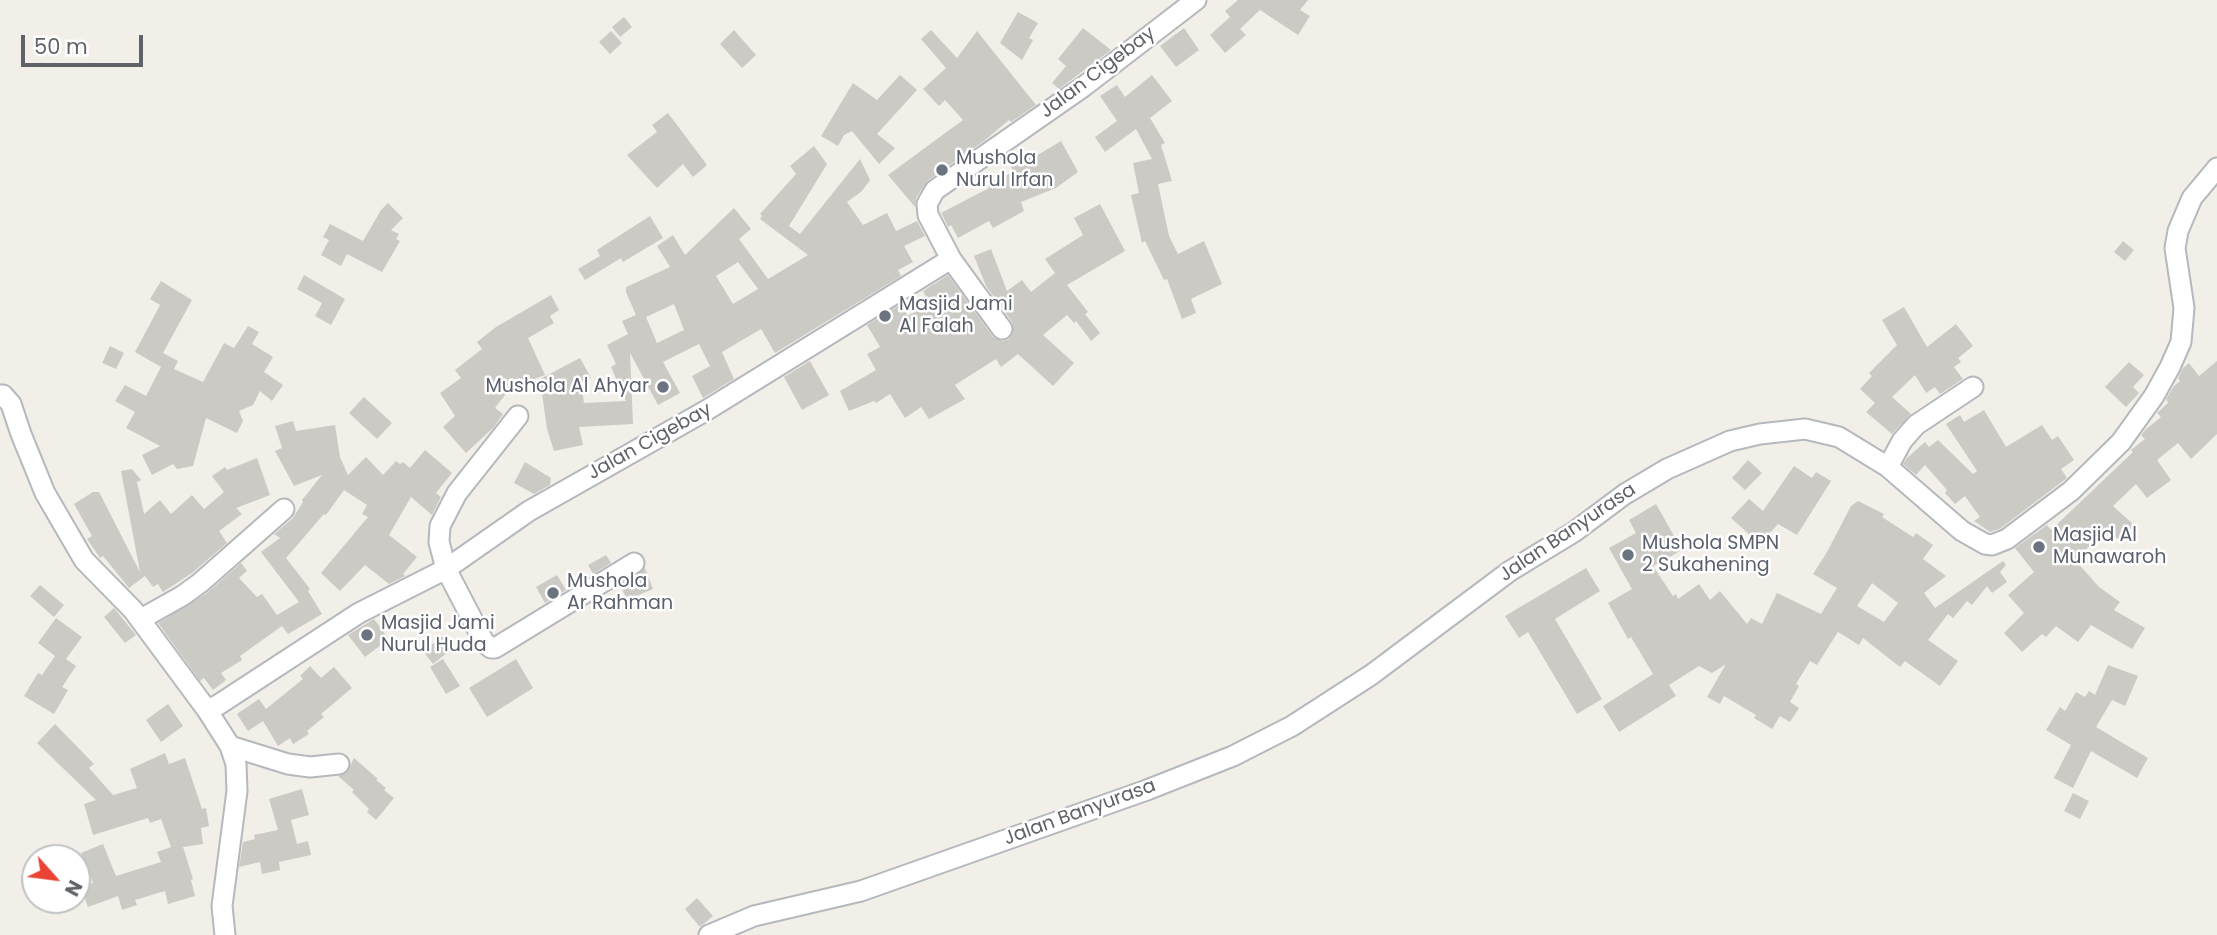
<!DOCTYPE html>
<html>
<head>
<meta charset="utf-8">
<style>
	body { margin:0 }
	#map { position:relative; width:2217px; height:935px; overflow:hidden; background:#f1efe8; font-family:Poppins,sans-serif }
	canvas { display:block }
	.north { position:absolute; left:21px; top:844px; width:70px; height:70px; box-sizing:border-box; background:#fff; border:2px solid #bfc1c3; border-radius:50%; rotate:118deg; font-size:19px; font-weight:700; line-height:28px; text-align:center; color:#5f6368 }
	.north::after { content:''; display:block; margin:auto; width:24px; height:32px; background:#ea4335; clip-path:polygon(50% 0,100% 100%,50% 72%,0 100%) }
	.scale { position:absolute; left:21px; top:35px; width:122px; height:32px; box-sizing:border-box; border:4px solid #5f6368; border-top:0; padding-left:9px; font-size:21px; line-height:24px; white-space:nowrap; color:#5f6368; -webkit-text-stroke:5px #fff; paint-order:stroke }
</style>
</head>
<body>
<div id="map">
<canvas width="2217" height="935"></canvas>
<div class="north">N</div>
<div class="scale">50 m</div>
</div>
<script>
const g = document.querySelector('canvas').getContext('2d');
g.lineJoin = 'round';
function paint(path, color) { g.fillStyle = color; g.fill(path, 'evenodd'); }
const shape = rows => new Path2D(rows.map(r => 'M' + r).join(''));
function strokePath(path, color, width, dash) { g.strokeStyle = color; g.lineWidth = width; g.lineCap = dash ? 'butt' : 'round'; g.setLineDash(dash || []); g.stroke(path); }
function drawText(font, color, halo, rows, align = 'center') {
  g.font = font + ' Poppins,sans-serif'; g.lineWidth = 5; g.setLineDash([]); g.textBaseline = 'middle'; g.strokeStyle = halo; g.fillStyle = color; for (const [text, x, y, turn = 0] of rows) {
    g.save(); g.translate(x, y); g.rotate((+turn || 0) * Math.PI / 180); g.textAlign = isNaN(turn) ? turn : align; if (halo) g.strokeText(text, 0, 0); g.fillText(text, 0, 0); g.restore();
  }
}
const building = shape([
	[1238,0,1308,0,1300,10,1310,16,1298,35,1260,10,1240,29,1246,35,1225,53,1210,35,1230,17,1225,11],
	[1018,12,1038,23,1029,38,1033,40,1022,60,1000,43],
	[624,17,632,27,620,37,612,27],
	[1083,28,1111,50,1059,89,1052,83,1066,66,1058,59],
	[1184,28,1199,50,1176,67,1160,46],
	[734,30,756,55,742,68,720,44],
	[931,30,957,58,977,31,1036,105,1011,122,1009,120,984,141,928,180,916,198,915,207,888,175,963,120,945,100,939,106,923,89,946,68,921,39],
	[611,31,622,43,610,54,599,42],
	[900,75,917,90,877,134,895,148,879,164,852,131,844,135,838,146,821,136,853,83,877,100],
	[1152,75,1172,101,1150,118,1165,143,1161,145,1172,181,1158,184,1169,236,1178,254,1204,241,1222,284,1191,299,1196,313,1182,319,1167,279,1164,280,1145,241,1142,243,1131,195,1139,193,1133,163,1152,159,1136,129,1105,152,1095,137,1117,121,1100,96,1117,85,1125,97],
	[668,113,707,165,693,177,683,164,657,188,627,155,657,132,652,125],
	[1061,141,1078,172,1056,188,1021,202,1024,211,993,228,989,221,958,238,951,225,948,227,940,210,941,213,989,188,988,184,1013,172,1010,164,1030,156,1031,159],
	[814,146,827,164,789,226,800,234,860,159,870,180,862,191,847,202,863,225,887,213,896,231,917,221,925,236,904,246,913,262,898,270,901,276,775,353,761,329,722,352,734,379,703,398,692,376,710,366,699,344,663,362,680,393,658,405,630,353,633,424,579,427,583,445,554,451,547,429,540,379,580,358,591,378,581,383,584,403,626,401,611,367,616,364,607,345,628,334,622,321,636,315,626,292,626,287,670,267,657,246,673,235,685,255,734,208,751,229,739,239,768,279,808,255,760,219,762,216,760,214,796,174,790,166],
	[738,262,758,289,733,304,716,276],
	[674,304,684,330,657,343,646,317],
	[388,203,403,218,391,230,399,234,396,239,400,241,382,272,347,254,341,266,321,255,329,240,323,237,330,224,363,241,381,210],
	[1100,204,1125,251,1067,285,1088,312,1085,314,1100,333,1091,341,1076,321,1074,323,1067,315,1043,335,1074,363,1053,386,1018,354,1001,367,996,359,955,385,965,399,929,419,921,407,905,418,890,394,876,403,874,401,849,411,840,391,876,370,867,354,880,347,867,325,901,304,908,316,929,301,923,291,948,275,993,337,1003,341,1009,339,1013,333,1012,322,986,286,974,256,991,249,1007,291,1022,280,1031,292,1055,273,1045,259,1083,235,1074,218],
	[650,216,663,238,623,262,621,258,585,280,578,269,600,256,597,250],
	[2123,241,2134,250,2125,261,2114,252],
	[304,275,345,299,331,325,315,316,322,303,297,289],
	[161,281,192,300,163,353,178,361,174,369,203,382,224,343,234,348,248,326,259,332,252,344,273,357,264,372,283,385,272,401,260,391,253,405,239,411,243,421,237,433,206,418,193,466,177,469,173,464,152,475,142,455,160,446,126,428,135,412,115,401,125,385,146,396,161,367,135,352,160,305,150,299],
	[551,295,559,310,550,316,554,323,528,338,545,375,510,388,495,408,503,414,494,427,466,453,443,427,455,416,440,393,461,378,455,370,482,349,477,342,496,327],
	[1904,307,1927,347,1956,324,1973,346,1958,358,1961,362,1954,367,1963,379,1940,394,1935,387,1926,393,1915,375,1892,397,1911,414,1892,434,1866,412,1875,403,1860,389,1872,376,1869,373,1897,345,1882,320],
	[110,346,124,353,116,369,102,363],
	[810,361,829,395,802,410,784,377],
	[2217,361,2217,434,2191,459,2178,443,2157,460,2171,480,2147,498,2136,484,2113,506,2134,525,2120,541,2107,529,2075,560,2099,587,2120,602,2114,610,2145,628,2132,649,2091,625,2078,642,2056,626,2046,637,2042,634,2022,652,2004,633,2024,613,2008,595,2034,572,2015,548,2047,525,2051,530,2133,452,2131,450,2145,439,2141,435,2145,430,2161,417,2157,413,2168,403,2166,399,2174,386,2180,381,2178,378,2183,368,2189,363,2199,376],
	[2129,362,2144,375,2133,387,2139,393,2126,407,2105,387],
	[364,397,392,423,377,439,349,413],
	[1984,410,2006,447,2042,425,2052,440,2058,436,2074,460,2061,469,2067,478,2001,528,1990,532,1974,521,1980,517,1965,496,1955,504,1945,493,1947,490,1925,465,1916,475,1903,464,1907,458,1925,442,1929,447,1938,440,1973,474,1977,471,1946,424,1960,415,1964,422],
	[293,421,296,431,335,425,340,457,348,475,366,457,383,475,396,461,400,464,403,462,410,468,425,450,452,473,436,493,441,497,432,515,411,497,389,535,417,557,403,574,405,576,389,584,365,565,340,591,321,573,368,517,362,514,367,505,344,490,326,515,324,514,286,558,310,589,308,591,322,614,288,634,282,626,240,656,242,660,221,673,226,680,213,690,204,678,200,681,158,623,207,593,241,563,247,571,239,578,257,597,262,594,277,615,299,602,261,552,280,538,274,534,293,518,303,502,302,500,322,475,294,486,275,451,282,448,275,426],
	[257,458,270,495,236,508,242,514,219,531,227,543,192,573,163,592,158,584,153,587,145,576,129,588,103,556,100,558,87,539,92,536,74,504,93,492,99,492,140,572,121,471,132,469,141,480,137,482,144,514,160,500,171,514,192,495,204,509,224,492,212,476,225,467,227,470],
	[1748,460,1762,473,1745,490,1732,478],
	[525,462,551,478,550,485,534,494,514,483],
	[1794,466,1812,478,1816,472,1831,481,1797,535,1778,524,1760,544,1731,518,1749,499,1763,511],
	[1858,501,1884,514,1882,517,1913,537,1916,533,1933,545,1923,559,1946,576,1924,593,1935,608,2003,561,2006,565,2000,572,2007,582,1992,593,1987,586,1972,605,1967,601,1953,618,1948,614,1928,640,1958,661,1940,686,1905,661,1900,667,1863,638,1859,645,1838,632,1817,665,1810,661,1796,684,1799,686,1790,702,1799,708,1790,722,1780,716,1772,729,1754,718,1756,715,1724,696,1720,704,1707,697,1726,664,1712,673,1699,666,1669,685,1676,696,1619,732,1603,706,1653,674,1631,637,1628,639,1608,603,1632,589,1609,548,1636,533,1629,520,1656,504,1682,550,1653,566,1673,596,1676,594,1678,599,1699,584,1710,600,1720,591,1747,624,1751,618,1762,624,1777,593,1821,614,1837,588,1813,574,1827,552,1851,506],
	[1872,583,1898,603,1884,622,1857,606],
	[606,555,611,563,593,574,588,565],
	[645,568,653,589,627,600,621,586],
	[1586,568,1600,591,1555,619,1602,699,1577,714,1528,632,1519,638,1505,616],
	[557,575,566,590,545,603,536,587],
	[40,585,64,605,54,617,30,596],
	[114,608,136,635,125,643,104,617],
	[56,618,82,637,66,659,76,666,62,687,68,690,54,714,24,696,38,673,42,675,55,656,38,643],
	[374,619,389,639,365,657,348,635],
	[443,636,452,649,433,664,423,651],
	[443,659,460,686,446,694,430,667],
	[516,659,533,688,487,717,469,688],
	[2108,665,2138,676,2125,706,2112,700,2096,727,2148,758,2137,778,2091,751,2073,788,2054,778,2071,745,2046,730,2060,707,2065,711,2076,692,2085,697,2089,691,2095,695],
	[310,666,321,678,334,667,352,688,321,714,324,717,307,731,309,734,293,744,290,738,278,746,263,721,248,731,237,714,259,699,266,709,303,679,300,676],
	[168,704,183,726,161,742,146,720],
	[55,724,94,764,89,768,113,795,137,788,130,769,165,753,169,764,185,758,202,809,206,808,209,826,201,828,203,844,183,847,193,879,191,880,195,896,168,904,165,891,135,900,137,905,122,910,118,896,88,907,81,888,93,883,81,853,103,844,116,876,161,862,157,852,171,847,161,819,150,823,148,818,93,835,84,804,96,800,37,743],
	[354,758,378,779,376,780,386,788,384,790,394,798,376,820,367,812,369,809,352,792,354,790,338,776,347,773],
	[302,789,309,815,291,820,297,844,308,841,311,855,279,862,280,870,262,874,260,862,239,867,243,842,255,839,254,835,278,830,269,799],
	[2073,793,2089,801,2080,819,2064,811],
	[697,898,713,916,700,927,685,909]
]);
const street = shape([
	[951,259,1002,329],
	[0,395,3,395,11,404,21,434,45,493,84,560,133,610,207,710],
	[518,416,457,493,440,526,439,542,446,569,484,642,491,648,495,648,634,563],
	[1888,467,1902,441,1916,425,1973,387],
	[141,619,182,596,200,583,284,509],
	[230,746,288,764,310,767,339,764],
	[225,935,222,906,237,791,236,764,230,746,207,710,218,705,359,613,446,569,529,511,707,410,951,259,928,215,927,204,935,190,1083,87,1196,0],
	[709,935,754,916,861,891,1147,790,1233,756,1292,726,1371,675,1510,571,1574,532,1625,494,1667,469,1730,441,1760,434,1805,429,1839,437,1888,467,1962,531,1985,544,1992,545,2007,539,2071,491,2121,442,2154,396,2170,367,2181,342,2184,308,2175,248,2178,231,2192,198,2217,168]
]);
const markers = [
	[942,170,7,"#6b7280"],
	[885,316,7,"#6b7280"],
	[663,387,7,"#6b7280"],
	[2039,547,7,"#6b7280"],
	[1628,555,7,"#6b7280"],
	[553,593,7,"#6b7280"],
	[367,635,7,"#6b7280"]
];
const streetNames = [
	["Jalan Cigebay",1098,73,-37],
	["Jalan Cigebay",650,442,-29],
	["Jalan Banyurasa",1568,533,-34],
	["Jalan Banyurasa",1080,813,-20]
];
const worshipNames = [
	["Mushola",956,159],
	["Nurul Irfan",956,181],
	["Masjid Jami",899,305],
	["Al Falah",899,327],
	["Mushola Al Ahyar",649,387,"right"],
	["Masjid Al",2053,536],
	["Munawaroh",2053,558],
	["Mushola SMPN",1642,544],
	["2 Sukahening",1642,566],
	["Mushola",567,582],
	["Ar Rahman",567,604],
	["Masjid Jami",381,624],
	["Nurul Huda",381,646]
];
paint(building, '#cccac5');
strokePath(street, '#b5b8bc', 23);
strokePath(street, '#fff', 19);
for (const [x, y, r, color] of markers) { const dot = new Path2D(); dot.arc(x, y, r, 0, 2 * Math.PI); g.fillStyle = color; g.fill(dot); strokePath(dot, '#fff', 2.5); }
drawText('19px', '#5f6368', '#fff', streetNames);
drawText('19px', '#5b616d', '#fff', worshipNames, 'left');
</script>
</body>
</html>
